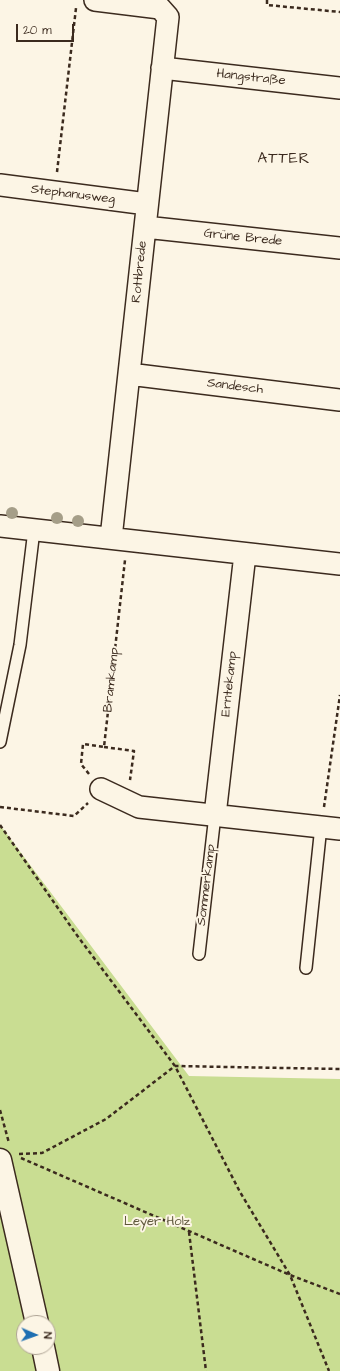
<!DOCTYPE html>
<html>
<head>
<meta charset="utf-8">
<style>
	body { margin:0 }
	#map { position:relative; width:340px; height:1371px; overflow:hidden; background:#fcf5e5; font-family:"Architects Daughter",sans-serif }
	canvas { display:block }
	.north { position:absolute; left:16px; top:1315px; width:40px; height:40px; box-sizing:border-box; background:#fcf5e5; border:1px solid #afa495; border-radius:50%; rotate:92deg; font-size:11px; font-weight:700; line-height:16px; text-align:center; color:#3b2a1e }
	.north::after { content:''; display:block; margin:auto; width:14px; height:18px; background:#1f6fb2; clip-path:polygon(50% 0,100% 100%,50% 72%,0 100%) }
	.scale { position:absolute; left:16px; top:24px; width:58px; height:18px; box-sizing:border-box; border:2px solid #3b2a1e; border-top:0; padding-left:5px; font-size:12px; line-height:14px; white-space:nowrap; color:#3b2a1e; -webkit-text-stroke:3px #fcf5e5; paint-order:stroke }
</style>
</head>
<body>
<div id="map">
<canvas width="340" height="1371"></canvas>
<div class="north">N</div>
<div class="scale">20 m</div>
</div>
<script>
const g = document.querySelector('canvas').getContext('2d');
g.lineJoin = 'round';
function paint(path, color) { g.fillStyle = color; g.fill(path, 'evenodd'); }
const shape = rows => new Path2D(rows.map(r => 'M' + r).join(''));
function strokePath(path, color, width, dash) { g.strokeStyle = color; g.lineWidth = width; g.lineCap = dash ? 'butt' : 'round'; g.setLineDash(dash || []); g.stroke(path); }
function drawText(font, color, halo, rows, align = 'center') {
  g.font = font + ' "Architects Daughter",sans-serif'; g.lineWidth = 4; g.setLineDash([]); g.textBaseline = 'middle'; g.strokeStyle = halo; g.fillStyle = color; for (const [text, x, y, turn = 0] of rows) {
    g.save(); g.translate(x, y); g.rotate((+turn || 0) * Math.PI / 180); g.textAlign = isNaN(turn) ? turn : align; if (halo) g.strokeText(text, 0, 0); g.fillText(text, 0, 0); g.restore();
  }
}
const green = shape([
	[0,825,189,1076,340,1079,340,1371,0,1371],
	[24,1323,48,1323,48,1347,24,1347]
]);
const path = shape([
	[267,0,267,5,340,12],
	[57,172,76,8],
	[104,747,134,751,130,780],
	[89,774,81,764,83,744,104,747,125,560],
	[0,807,74,816,88,803],
	[324,807,340,695],
	[0,825,76,934,175,1066,240,1192,290,1275,329,1371],
	[0,1110,9,1143],
	[19,1154,42,1153,106,1119,175,1066,340,1069],
	[21,1158,290,1275,340,1294],
	[189,1232,206,1371]
]);
const lane = shape([
	[0,742,20,645,34,530],
	[199,954,215,815],
	[306,968,321,826]
]);
const street = shape([
	[95,0,160,8,168,17,111,538],
	[162,68,340,88],
	[0,185,147,204],
	[145,227,340,248],
	[129,374,340,400],
	[0,526,340,564],
	[101,789,139,807,340,829],
	[215,815,245,554]
]);
const secondary = shape([
	[0,1160,37,1323],
	[43,1347,48,1371]
]);
const trees = [
	[12,513],
	[57,518],
	[78,521]
];
const streetNames = [
	["Hangstraße",251,78,6],
	["Stephanusweg",73,195,7],
	["Grüne Brede",243,238,6],
	["Rottbrede",140,272,-84],
	["Sandesch",235,387,7],
	["Bramkamp",112,680,-84],
	["Erntekamp",230,684,-84],
	["Sommerkamp",207,885,-83]
];
const parkNames = [
	["Leyer Holz",157,1222]
];
const quarterNames = [
	["ATTER",284,160]
];
paint(green, '#c9dd92');
strokePath(lane, '#3b2a1e', 14);
strokePath(street, '#3b2a1e', 24);
strokePath(secondary, '#3b2a1e', 25);
strokePath(path, '#3b2a1e', 2.5, [4, 3]);
strokePath(lane, '#fcf5e5', 11);
strokePath(street, '#fcf5e5', 21);
strokePath(secondary, '#fcf5e5', 22);
g.fillStyle = '#a59e88';
for (const [x, y] of trees) { g.beginPath(); g.arc(x, y, 6, 0, 2 * Math.PI); g.fill(); }
drawText('13px', '#3b2a1e', '#fcf5e5', streetNames);
drawText('13px', '#5e573b', '#fcf5e5', parkNames);
g.letterSpacing = '1px';
drawText('15px', '#3b2a1e', '#fcf5e5', quarterNames);
g.letterSpacing = '0px';
</script>
</body>
</html>
